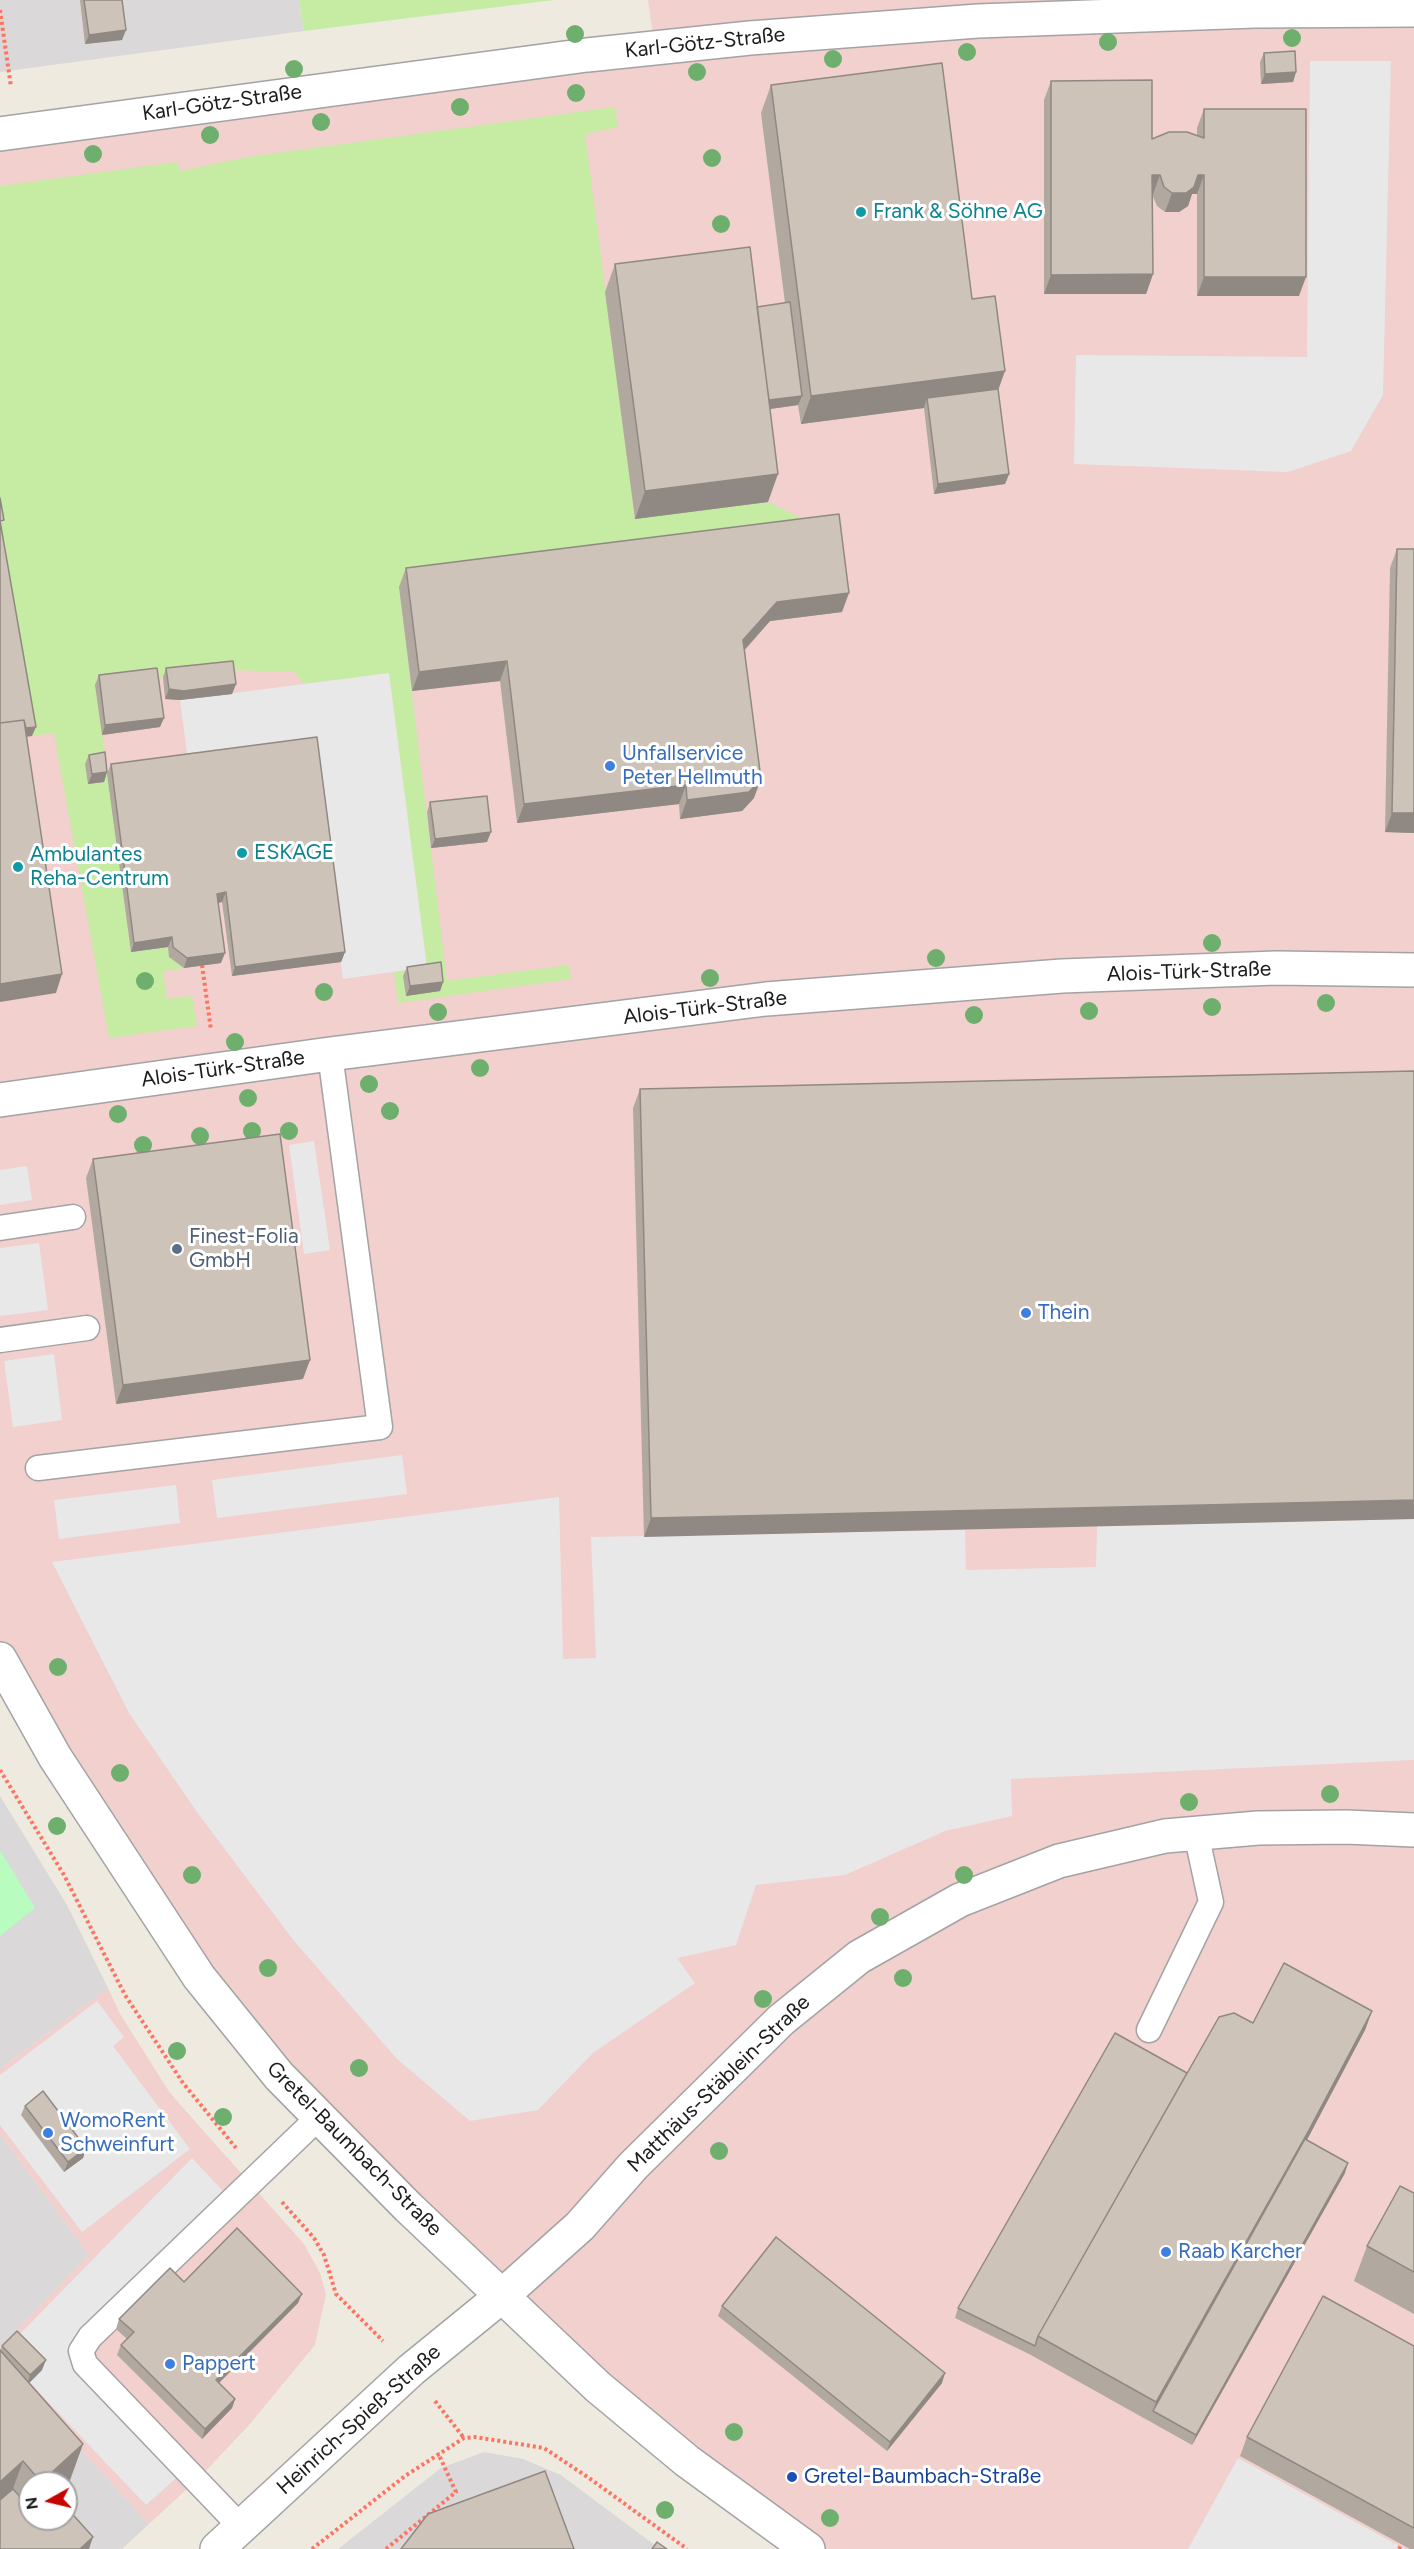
<!DOCTYPE html>
<html>
<head>
<meta charset="utf-8">
<style>
	body { margin:0 }
	#map { position:relative; width:1414px; height:2549px; overflow:hidden; background:#eeeae0; font-family:Figtree,sans-serif }
	canvas { display:block }
	.north { position:absolute; left:18px; top:2471px; width:60px; height:60px; box-sizing:border-box; background:#fff; border:2px solid #a4a4a4; border-radius:50%; rotate:262deg; font-size:16px; font-weight:700; line-height:24px; text-align:center; color:#1c1c1c }
	.north::after { content:''; display:block; margin:auto; width:21px; height:27px; background:#c70300; clip-path:polygon(50% 0,100% 100%,50% 72%,0 100%) }
</style>
</head>
<body>
<div id="map">
<canvas width="1414" height="2549"></canvas>
<div class="north">N</div>
</div>
<script>
const g = document.querySelector('canvas').getContext('2d');
g.lineJoin = 'round';
function paint(path, color) { g.fillStyle = color; g.fill(path, 'evenodd'); }
const shape = rows => new Path2D(rows.map(r => 'M' + r).join(''));
function strokePath(path, color, width, dash) { g.strokeStyle = color; g.lineWidth = width; g.lineCap = dash ? 'butt' : 'round'; g.setLineDash(dash || []); g.stroke(path); }
function drawText(font, color, halo, rows, align = 'center') {
  g.font = font + ' Figtree,sans-serif'; g.lineWidth = 6; g.setLineDash([]); g.textBaseline = 'middle'; g.strokeStyle = halo; g.fillStyle = color; for (const [text, x, y, turn = 0] of rows) {
    g.save(); g.translate(x, y); g.rotate((+turn || 0) * Math.PI / 180); g.textAlign = isNaN(turn) ? turn : align; if (halo) g.strokeText(text, 0, 0); g.fillText(text, 0, 0); g.restore();
  }
}
const residential = shape([
	[0,0,299,0,304,31,0,72],
	[0,1796,67,1905,108,1988,0,2069],
	[0,2134,89,2255,0,2347],
	[0,2362,149,2524,122,2549,0,2549],
	[30,2483,66,2483,66,2519,30,2519],
	[484,2452,523,2459,561,2475,660,2549,338,2549,441,2468]
]);
const commercial = shape([
	[648,0,1414,0,1414,2549,811,2549,688,2457,280,2074,0,1654,0,136,655,50],
	[108,1988,120,2014,170,2093,304,2244,320,2273,326,2294,315,2345,249,2425,200,2477,149,2524,0,2362,0,2347,89,2255,0,2134,0,2069]
]);
const grass = shape([
	[299,0,554,0,304,31],
	[615,107,618,127,585,134,635,518,768,502,832,533,399,587,447,981,569,965,571,979,398,1003,394,972,427,967,389,673,304,684,295,672,230,670,96,685,131,952,168,947,184,968,163,971,167,999,192,996,197,1026,109,1038,54,733,32,736,0,528,0,186,177,162,180,171,248,157]
]);
const park = shape([
	[0,1850,35,1908,0,1936]
]);
const parking = shape([
	[1310,61,1391,61,1383,395,1351,451,1288,472,1074,464,1076,355,1307,357],
	[389,673,427,967,343,979,317,782,193,798,180,700],
	[314,1141,330,1250,304,1254,289,1145],
	[27,1166,32,1200,0,1205,0,1170],
	[39,1243,48,1310,0,1316,0,1248],
	[54,1354,62,1420,13,1427,4,1361],
	[402,1455,407,1494,217,1518,212,1480],
	[176,1485,180,1523,59,1539,54,1500],
	[559,1497,563,1659,596,1658,591,1537,965,1530,966,1570,1096,1567,1097,1526,1414,1519,1414,1760,1011,1779,1012,1816,945,1831,845,1875,756,1885,736,1945,677,1958,695,1983,593,2053,538,2110,470,2121,397,2059,294,1941,199,1815,129,1713,52,1562],
	[97,2001,124,2037,113,2046,190,2149,82,2232,0,2125,0,2075],
	[192,2158,237,2206,86,2353,192,2464,146,2505,29,2382,14,2340],
	[1238,2458,1405,2549,1188,2549]
]);
const path = shape([
	[0,10,11,87],
	[202,965,211,1030],
	[0,1770,64,1875,125,1995,183,2083,236,2148],
	[282,2202,314,2238,324,2255,336,2294,383,2341],
	[435,2401,464,2438],
	[312,2549,405,2476,464,2438,475,2437,544,2448,589,2478,687,2549],
	[386,2549,456,2492,438,2453],
	[1399,2549,1401,2545]
]);
const service = shape([
	[0,1228,73,1217],
	[0,1340,87,1328],
	[38,1468,380,1427,330,1054],
	[1149,2030,1211,1902,1196,1833],
	[241,2527,85,2364,81,2351,90,2337,319,2117]
]);
const minor = shape([
	[0,134,587,55,750,38,978,21,1255,11,1414,10],
	[0,1100,330,1054,766,999,1062,976,1276,968,1414,970],
	[0,1659,55,1757,199,1977,279,2076,408,2207,598,2387,687,2461,808,2549],
	[217,2549,411,2370,503,2295,580,2226,633,2166,781,2020,859,1957,960,1900,1059,1861,1165,1836,1258,1828,1346,1827,1414,1830]
]);
const trees = [
	[575,34],
	[1292,38],
	[1108,42],
	[967,52],
	[833,59],
	[294,69],
	[697,72],
	[576,93],
	[460,107],
	[321,122],
	[210,135],
	[93,154],
	[712,158],
	[721,224],
	[1212,943],
	[936,958],
	[710,978],
	[145,981],
	[324,992],
	[1326,1003],
	[1212,1007],
	[1089,1011],
	[438,1012],
	[974,1015],
	[235,1042],
	[480,1068],
	[369,1084],
	[248,1098],
	[390,1111],
	[118,1114],
	[252,1131],
	[289,1131],
	[200,1136],
	[143,1145],
	[58,1667],
	[120,1773],
	[1330,1794],
	[1189,1802],
	[57,1826],
	[192,1875],
	[964,1875],
	[880,1917],
	[268,1968],
	[903,1978],
	[763,1999],
	[177,2051],
	[359,2068],
	[223,2117],
	[719,2151],
	[734,2432],
	[665,2510],
	[830,2518]
];
const wall = shape([
	[80,0,122,0,122,40,85,44],
	[1264,53,1296,72,1293,82,1261,84,1260,62],
	[1051,81,1152,139,1197,136,1197,128,1204,109,1299,296,1197,296,1197,194,1192,194,1188,206,1179,212,1165,212,1157,206,1152,194,1153,274,1146,294,1044,294,1044,100],
	[771,85,972,299,998,389,1009,474,1005,484,934,494,924,408,801,424,798,405,770,409,768,502,635,519,605,292,615,264,757,307,785,303,761,113],
	[1397,549,1414,549,1414,833,1385,832,1390,568],
	[406,568,842,612,770,621,745,650,754,798,742,811,680,819,679,804,517,823,500,681,412,691,399,587],
	[166,668,236,684,232,694,180,700,165,699,163,677],
	[99,675,160,727,102,735,95,685],
	[89,755,107,772,104,782,88,784,85,764],
	[111,764,345,952,341,962,232,976,222,902,218,903,221,963,184,968,169,957,168,947,131,952,107,774],
	[430,802,487,842,431,848,427,812],
	[407,967,443,982,440,991,406,996,403,976],
	[1414,1071,644,1537,633,1108,640,1089],
	[93,1159,303,1379,116,1404,86,1178],
	[1372,2011,1365,2030,1307,2140,1345,2173,1192,2445,1031,2355,955,2318,958,2308,1187,2073,1253,2023],
	[25,2106,86,2148,83,2158,64,2172,21,2115],
	[1414,2193,1414,2314,1354,2281,1367,2246],
	[184,2282,298,2303,219,2383,235,2399,232,2408,202,2439,117,2355,121,2345,127,2339,116,2329,119,2319],
	[722,2306,942,2383,887,2451,718,2316],
	[2,2346,42,2370,29,2383,83,2444,66,2491,66,2483,30,2483,30,2519,0,2549,0,2351],
	[1414,2346,1414,2549,1410,2549,1240,2456,1247,2437]
]);
const shadedWall = shape([
	[126,30,122,40,85,44,89,35],
	[1296,72,1293,82,1261,84,1265,74],
	[1152,175,1160,175,1153,194,1145,194],
	[1198,175,1204,175,1197,194,1192,194,1188,206,1179,212,1165,212,1172,193],
	[1153,274,1146,294,1044,294,1051,275],
	[1204,277,1306,277,1299,296,1197,296],
	[1005,371,995,399,927,398,924,408,801,424,811,396],
	[802,396,798,405,756,411,760,401],
	[778,474,768,502,635,519,645,491],
	[1009,474,1005,484,934,494,938,484],
	[849,593,842,612,770,621,736,659,743,640,777,602],
	[507,661,500,681,412,691,419,672],
	[236,684,232,694,180,700,165,699,169,689],
	[164,718,160,727,102,735,105,725],
	[36,727,32,736,0,741,0,732],
	[107,772,104,782,88,784,92,774],
	[761,779,754,798,742,811,680,819,687,800],
	[686,785,679,804,517,823,524,804],
	[1392,813,1414,813,1414,833,1385,832],
	[491,832,487,842,431,848,435,839],
	[226,892,222,902,213,904,217,894],
	[172,937,168,947,131,952,134,943],
	[345,952,341,962,232,976,235,967],
	[225,953,221,963,184,968,187,958],
	[62,974,56,993,0,1002,0,984],
	[443,982,440,991,406,996,410,986],
	[310,1360,303,1379,116,1404,123,1385],
	[1414,1500,1414,1519,644,1537,651,1518],
	[1372,2011,1365,2030,1302,2149,1153,2411,1156,2402],
	[86,2148,83,2158,64,2172,68,2162],
	[1348,2163,1345,2173,1192,2445,1196,2435],
	[302,2294,298,2303,213,2389,216,2380],
	[46,2360,42,2370,27,2385,30,2375],
	[945,2373,942,2383,887,2451,890,2442],
	[235,2399,232,2408,202,2439,205,2429],
	[83,2444,66,2491,66,2483,41,2483],
	[23,2461,6,2508,0,2513,0,2482],
	[93,2537,89,2549,80,2549]
]);
const building = shape([
	[84,0,122,0,126,30,89,35,84,0],
	[1295,51,1296,72,1265,74,1264,53,1295,51],
	[942,63,972,299,995,296,1005,371,811,396,771,85,942,63],
	[1152,80,1152,139,1169,132,1187,132,1204,138,1204,109,1306,109,1306,277,1204,277,1204,175,1198,175,1194,187,1186,193,1172,193,1164,187,1160,175,1152,175,1153,274,1051,275,1051,81,1152,80],
	[750,247,778,474,645,491,615,264,750,247],
	[790,302,802,396,769,400,757,307,790,302],
	[998,389,1009,474,938,484,927,398,998,389],
	[0,498,4,520,0,521,36,727,26,728,24,720,0,723,0,498],
	[839,514,849,593,777,602,743,640,761,779,749,792,687,800,686,785,524,804,507,661,419,672,406,568,839,514],
	[1397,549,1414,549,1414,813,1392,813,1397,549],
	[233,661,236,684,183,691,169,689,166,668,233,661],
	[157,668,164,718,105,725,99,675,157,668],
	[24,720,62,974,0,984,0,723,24,720],
	[317,737,345,952,235,967,226,892,217,894,225,953,187,958,173,947,172,937,134,943,111,764,317,737],
	[105,752,107,772,92,774,89,755,105,752],
	[487,796,491,832,435,839,430,802,487,796],
	[441,962,443,982,410,986,407,967,441,962],
	[1414,1071,1414,1500,651,1518,640,1089,1414,1071],
	[280,1134,310,1360,123,1385,93,1159,280,1134],
	[1284,1963,1372,2011,1309,2130,1156,2402,1038,2336,1219,2017,1234,2013,1253,2023,1284,1963],
	[1115,2033,1187,2073,1038,2336,1035,2346,958,2308,1115,2033],
	[43,2091,86,2148,68,2162,25,2106,43,2091],
	[1305,2139,1348,2163,1196,2435,1153,2411,1305,2139],
	[1400,2186,1414,2193,1414,2272,1367,2246,1400,2186],
	[237,2228,302,2294,216,2380,235,2399,205,2429,121,2345,134,2332,119,2319,170,2268,184,2282,237,2228],
	[776,2237,945,2373,890,2442,722,2306,776,2237],
	[1323,2296,1414,2346,1414,2528,1247,2437,1323,2296],
	[17,2331,46,2360,30,2375,2,2346,17,2331],
	[0,2350,83,2444,41,2482,23,2461,0,2482,0,2350],
	[545,2471,574,2549,401,2549,428,2514,545,2471],
	[13,2489,30,2508,30,2519,66,2519,66,2507,93,2537,80,2549,0,2549,0,2500,13,2489],
	[657,2542,667,2549,652,2549,657,2542]
]);
const markers = [
	[861,212,6,"#0f9aa8"],
	[610,766,6,"#3f7fe0"],
	[242,853,6,"#0f9aa8"],
	[18,867,6,"#0f9aa8"],
	[177,1249,6,"#5c6f8a"],
	[1026,1313,6,"#3f7fe0"],
	[48,2133,6,"#3f7fe0"],
	[1166,2252,6,"#3f7fe0"],
	[170,2364,6,"#3f7fe0"],
	[792,2477,6,"#1a4fb4"]
];
const streetNames = [
	["Karl-Götz-Straße",705,43,-6],
	["Karl-Götz-Straße",222,103,-8],
	["Alois-Türk-Straße",1189,972,-2],
	["Alois-Türk-Straße",705,1008,-7],
	["Alois-Türk-Straße",223,1069,-8],
	["Matthäus-Stäblein-Straße",719,2084,-44],
	["Gretel-Baumbach-Straße",354,2149,45],
	["Heinrich-Spieß-Straße",359,2420,-42]
];
const cultureNames = [
	["Frank & Söhne AG",873,212],
	["ESKAGE",254,853],
	["Ambulantes",30,855],
	["Reha-Centrum",30,879]
];
const shopNames = [
	["Unfallservice",622,754],
	["Peter Hellmuth",622,778],
	["Thein",1038,1313],
	["WomoRent",60,2121],
	["Schweinfurt",60,2145],
	["Raab Karcher",1178,2252],
	["Pappert",182,2364]
];
const serviceNames = [
	["Finest-Folia",189,1237],
	["GmbH",189,1261]
];
const transitNames = [
	["Gretel-Baumbach-Straße",804,2477]
];
paint(residential, '#dad8d8');
paint(commercial, '#f1d0ce');
paint(grass, '#c5eca2');
paint(park, '#b9fcbf');
paint(parking, '#e8e8e8');
strokePath(service, '#a3a3a3', 27);
strokePath(minor, '#a3a3a3', 36);
strokePath(path, '#ff7360', 4, [3, 3]);
strokePath(service, '#fff', 24);
strokePath(minor, '#fff', 33);
g.fillStyle = '#6eaf6e';
for (const [x, y] of trees) { g.beginPath(); g.arc(x, y, 9, 0, 2 * Math.PI); g.fill(); }
paint(wall, '#b1a89f');
paint(shadedWall, '#908882');
paint(building, '#cec3b9');
strokePath(building, '#908882', 1.5);
for (const [x, y, r, color] of markers) { const dot = new Path2D(); dot.arc(x, y, r, 0, 2 * Math.PI); g.fillStyle = color; g.fill(dot); strokePath(dot, '#fff', 2); }
drawText('21px', '#1c1c1c', '#fff', streetNames);
drawText('21px', '#0d838f', '#fff', cultureNames, 'left');
drawText('21px', '#366cbe', '#fff', shopNames, 'left');
drawText('21px', '#4e5e75', '#fff', serviceNames, 'left');
drawText('21px', '#164399', '#fff', transitNames, 'left');
</script>
</body>
</html>
